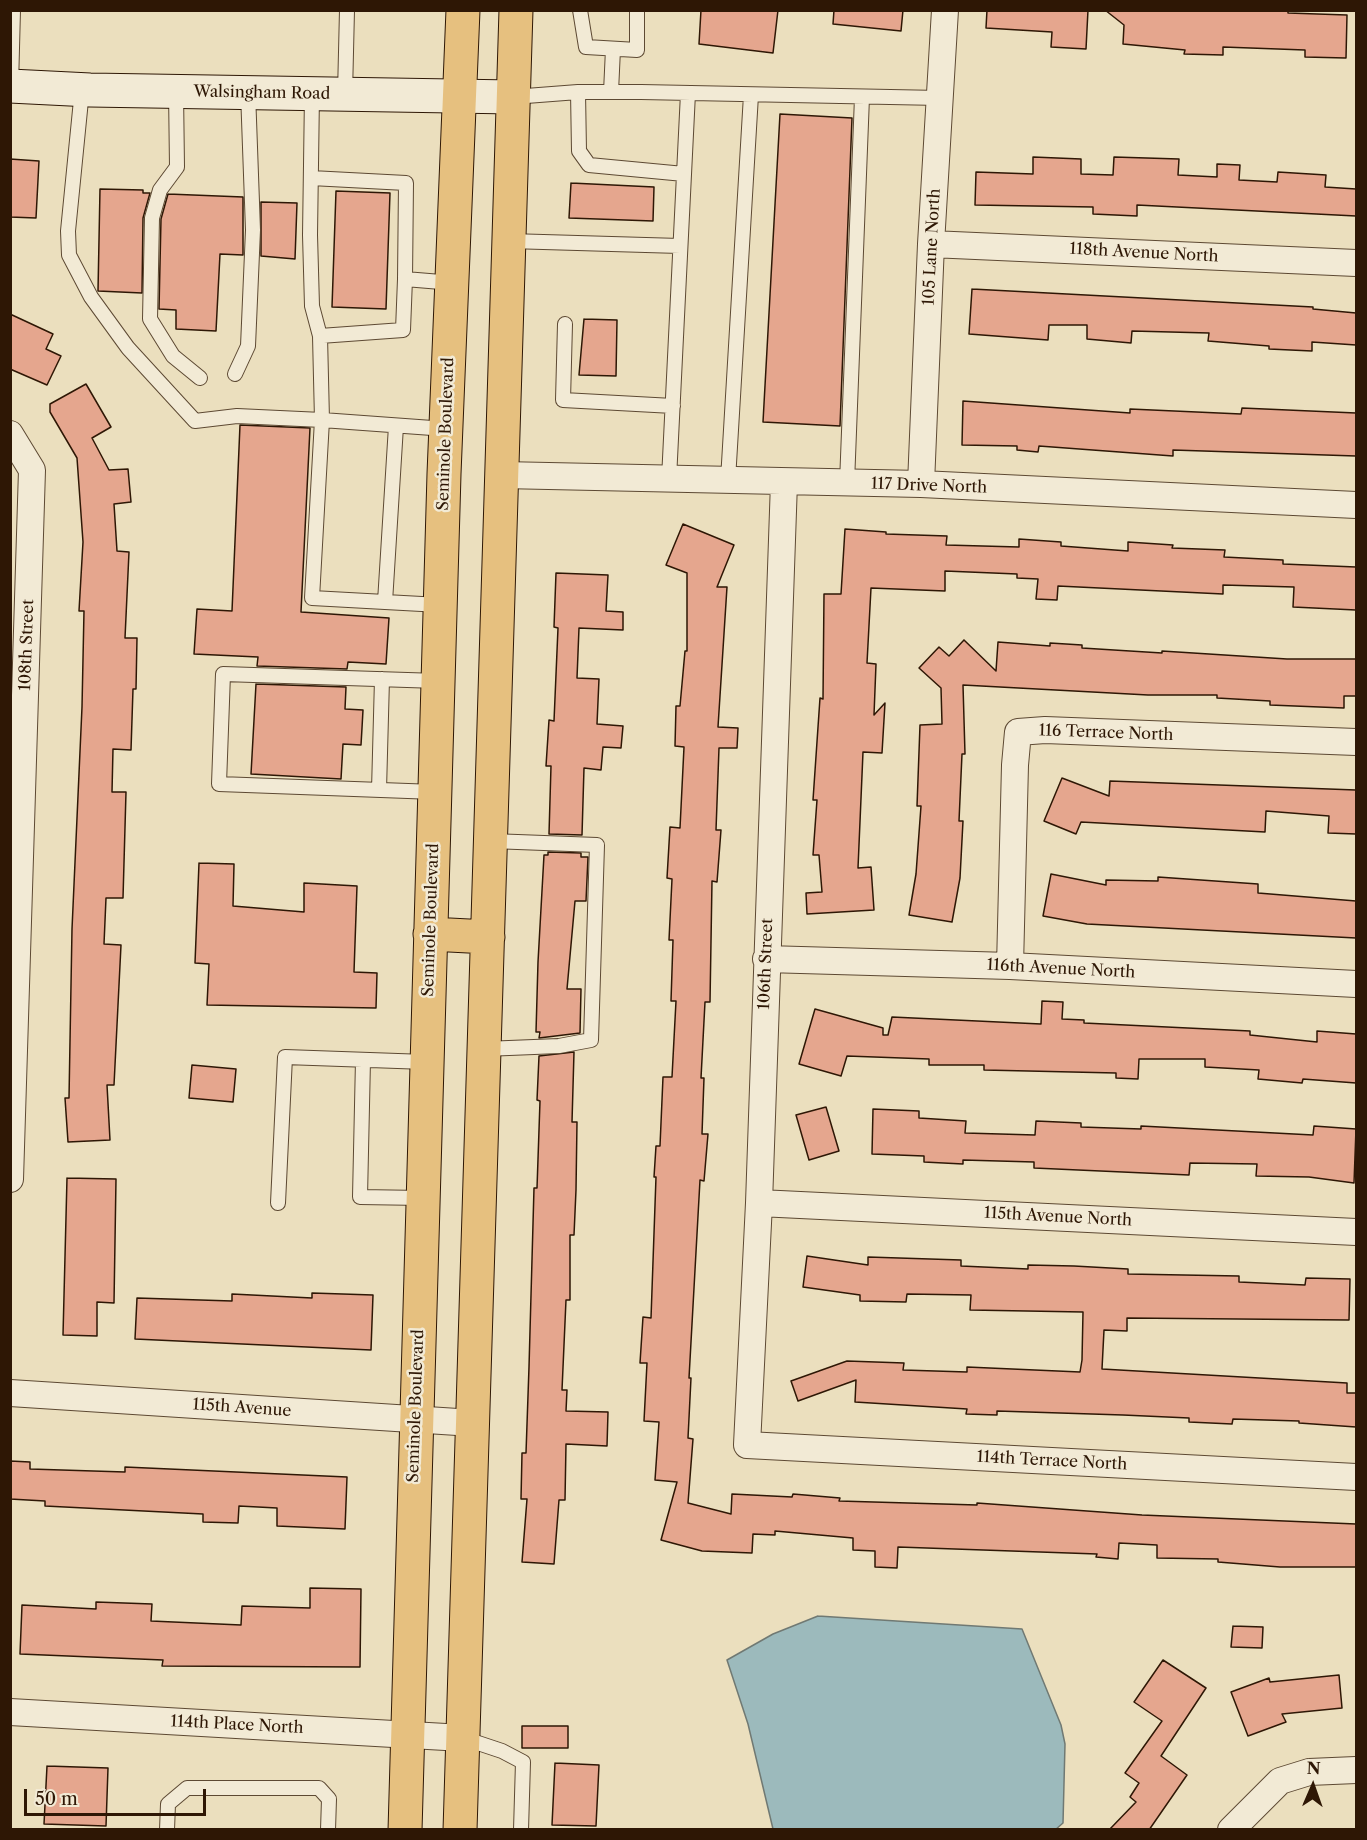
<!DOCTYPE html>
<html>
<head>
<meta charset="utf-8">
<style>
	body { margin:0 }
	#map { position:relative; width:1367px; height:1840px; overflow:hidden; background:#ebdfbe; font-family:"Libre Caslon Text",serif }
	canvas { display:block }
	.frame { position:absolute; inset:0; border:12px solid #2e1705; pointer-events:none }
	.north { position:absolute; left:1283px; top:1756px; width:60px; height:60px; -webkit-text-stroke:4px #f2ead5; paint-order:stroke; rotate:2deg; font-size:16px; font-weight:700; line-height:24px; text-align:center; color:#2e1705 }
	.north::after { content:''; display:block; margin:auto; width:21px; height:27px; background:#2e1705; clip-path:polygon(50% 0,100% 100%,50% 72%,0 100%) }
	.scale { position:absolute; left:24px; top:1789px; width:182px; height:27px; box-sizing:border-box; border:3px solid #2e1705; border-top:0; padding-left:8px; font-size:18px; line-height:21px; white-space:nowrap; color:#2e1705; -webkit-text-stroke:4px #f2ead5; paint-order:stroke }
</style>
</head>
<body>
<div id="map">
<canvas width="1367" height="1840"></canvas>
<div class="frame"></div>
<div class="north">N</div>
<div class="scale">50 m</div>
</div>
<script>
const g = document.querySelector('canvas').getContext('2d');
g.lineJoin = 'round';
function paint(path, color) { g.fillStyle = color; g.fill(path, 'evenodd'); }
const shape = rows => new Path2D(rows.map(r => 'M' + r).join(''));
function strokePath(path, color, width, dash) { g.strokeStyle = color; g.lineWidth = width; g.lineCap = dash ? 'butt' : 'round'; g.setLineDash(dash || []); g.stroke(path); }
function drawText(font, color, halo, rows, align = 'center') {
  g.font = font + ' "Libre Caslon Text",serif'; g.lineWidth = 5; g.setLineDash([]); g.textBaseline = 'middle'; g.strokeStyle = halo; g.fillStyle = color; for (const [text, x, y, turn = 0] of rows) {
    g.save(); g.translate(x, y); g.rotate((+turn || 0) * Math.PI / 180); g.textAlign = isNaN(turn) ? turn : align; if (halo) g.strokeText(text, 0, 0); g.fillText(text, 0, 0); g.restore();
  }
}
const water = shape([
	[818,1616,1022,1629,1061,1725,1065,1744,1063,1823,1055,1830,773,1829,748,1724,727,1660,773,1634,818,1616]
]);
const building = shape([
	[701,10,778,10,773,53,699,44,701,10],
	[834,10,903,10,901,31,833,24,834,10],
	[987,10,1088,10,1086,49,1051,47,1052,32,986,28,987,10],
	[1105,10,1288,10,1288,13,1347,15,1346,58,1305,57,1305,50,1223,47,1223,55,1184,54,1185,50,1123,44,1124,25,1105,10],
	[780,114,852,118,840,426,763,422,780,114],
	[1033,157,1081,159,1081,174,1113,175,1114,157,1179,159,1178,175,1217,177,1217,164,1240,165,1239,180,1277,182,1278,172,1326,175,1325,187,1356,189,1356,216,1137,205,1137,216,1093,214,1093,207,975,205,976,172,1033,174,1033,157],
	[10,159,39,161,36,218,10,217,10,159],
	[571,183,654,187,653,221,569,218,571,183],
	[100,189,143,190,143,193,150,193,143,218,142,293,98,291,100,189],
	[336,191,390,193,386,309,332,307,336,191],
	[168,194,243,197,243,255,220,254,216,331,176,329,176,310,159,309,161,219,168,194],
	[261,202,297,203,295,259,261,256,261,202],
	[972,289,1313,307,1313,309,1356,313,1356,345,1312,342,1312,351,1269,349,1269,346,1208,341,1209,333,1132,331,1131,343,1087,339,1087,325,1049,325,1048,340,969,334,972,289],
	[10,314,53,334,46,349,61,356,47,385,10,369,10,314],
	[584,319,617,320,616,376,579,375,584,319],
	[86,384,111,427,92,438,109,470,128,469,131,502,114,504,117,551,129,552,125,638,137,638,136,689,133,689,131,750,113,749,112,792,126,792,123,898,106,898,104,944,121,945,114,1085,107,1085,110,1140,68,1142,65,1098,69,1098,72,929,82,707,84,611,79,611,83,542,77,458,50,412,50,404,86,384],
	[963,401,1130,413,1130,409,1241,414,1242,408,1356,413,1356,456,1173,450,1173,456,1039,446,1038,452,1017,450,1017,446,962,445,963,401],
	[240,425,310,428,301,612,389,618,386,664,348,662,347,669,257,666,258,657,194,654,197,609,232,611,240,425],
	[683,524,734,545,717,587,727,587,718,727,738,728,737,748,719,748,716,830,721,830,717,882,712,881,710,1002,705,1002,701,1078,704,1078,702,1134,708,1134,704,1181,700,1180,689,1378,691,1378,688,1438,693,1439,688,1503,731,1514,732,1494,792,1497,793,1494,840,1498,839,1501,977,1505,977,1503,1142,1515,1356,1524,1356,1567,1280,1567,1218,1562,1218,1559,1157,1558,1157,1545,1119,1543,1118,1559,1096,1557,1097,1554,898,1547,897,1568,875,1567,875,1551,853,1550,853,1538,775,1531,775,1535,753,1534,752,1553,702,1551,661,1540,677,1482,655,1480,659,1422,644,1421,647,1363,640,1363,643,1317,651,1318,656,1177,654,1177,656,1146,660,1146,663,1077,672,1077,676,1001,671,1001,673,940,669,940,672,879,667,878,670,827,680,828,684,747,675,746,676,706,680,706,685,651,687,651,687,573,666,565,683,524],
	[845,529,886,532,886,534,947,536,946,545,1019,547,1019,539,1061,542,1061,546,1128,551,1128,542,1173,545,1172,548,1225,550,1224,557,1283,560,1283,564,1356,567,1356,610,1293,607,1294,587,1223,585,1223,594,1058,586,1057,600,1036,599,1038,579,1017,578,1017,574,945,571,945,591,871,588,867,663,876,664,874,715,885,703,882,753,863,752,858,868,871,867,874,910,807,914,806,893,822,892,819,855,813,855,817,800,813,800,820,698,823,699,824,594,841,594,845,529],
	[556,573,608,575,606,611,623,612,623,630,579,628,577,678,599,679,597,724,623,726,621,748,603,747,601,770,584,768,582,835,549,834,551,766,546,766,549,720,554,721,558,628,554,627,556,573],
	[964,640,996,671,998,642,1050,646,1050,643,1082,645,1082,648,1162,653,1162,651,1287,659,1356,659,1356,696,1344,696,1344,708,1270,705,1270,701,1217,698,1217,695,1148,695,963,685,965,754,962,754,959,821,963,821,960,878,952,922,909,915,916,874,921,806,917,806,920,725,942,724,941,688,919,668,939,647,949,656,964,640],
	[256,684,346,687,345,709,363,710,362,728,361,745,343,744,341,779,251,774,256,684],
	[1062,778,1109,796,1110,781,1356,790,1356,834,1328,833,1329,816,1266,811,1265,832,1081,822,1076,834,1044,821,1062,778],
	[548,852,581,853,581,857,588,857,586,901,575,901,567,989,581,989,580,1033,539,1038,540,1032,536,1032,538,962,544,855,548,855,548,852],
	[199,863,234,864,233,906,304,912,304,883,357,886,354,972,377,973,376,1008,207,1005,209,964,195,963,199,863],
	[1051,874,1106,885,1106,880,1158,881,1158,877,1258,884,1258,893,1356,901,1356,938,1087,924,1043,916,1051,874],
	[1042,1001,1063,1002,1062,1019,1084,1020,1084,1023,1250,1031,1250,1035,1317,1042,1317,1031,1356,1034,1356,1083,1303,1079,1302,1083,1258,1079,1259,1070,1205,1067,1205,1059,1139,1059,1138,1079,1116,1078,1116,1073,984,1070,984,1065,929,1065,929,1059,847,1056,841,1076,799,1064,815,1009,883,1028,883,1035,888,1035,892,1017,1041,1024,1042,1001],
	[574,1052,572,1122,577,1122,576,1190,574,1235,570,1235,570,1300,566,1300,562,1390,567,1390,566,1411,608,1412,607,1446,566,1444,565,1500,559,1500,554,1564,522,1562,527,1499,521,1499,522,1453,526,1453,529,1367,534,1188,537,1188,540,1101,537,1100,539,1056,574,1052],
	[192,1065,236,1069,233,1102,189,1098,192,1065],
	[826,1107,839,1151,809,1160,796,1115,826,1107],
	[873,1109,919,1111,919,1118,966,1121,965,1133,1035,1135,1036,1121,1081,1123,1081,1127,1141,1129,1141,1126,1313,1135,1314,1126,1356,1129,1354,1183,1309,1177,1256,1176,1257,1164,1190,1163,1189,1175,1034,1168,1034,1162,963,1160,963,1164,924,1162,924,1156,872,1154,873,1109],
	[67,1178,116,1179,114,1303,97,1302,97,1336,63,1335,67,1178],
	[807,1256,868,1265,868,1257,961,1260,961,1266,1028,1269,1028,1265,1074,1266,1128,1269,1128,1274,1239,1276,1239,1282,1305,1285,1306,1278,1350,1279,1349,1320,1127,1318,1127,1331,1104,1330,1102,1369,1347,1383,1347,1393,1356,1393,1356,1427,1299,1423,1299,1421,1233,1419,1232,1424,1189,1422,1189,1418,1123,1415,997,1411,997,1415,966,1414,967,1409,855,1402,856,1380,798,1401,791,1381,847,1361,904,1363,903,1370,967,1372,967,1367,1080,1372,1082,1360,1083,1312,970,1310,971,1295,907,1294,906,1302,860,1301,860,1295,803,1287,807,1256],
	[312,1293,373,1295,371,1350,135,1339,137,1298,232,1301,232,1294,312,1298,312,1293],
	[10,1461,30,1462,30,1469,125,1472,125,1467,347,1477,345,1529,277,1526,277,1508,239,1506,238,1523,203,1522,203,1514,45,1506,45,1501,10,1499,10,1461],
	[310,1588,361,1589,360,1667,162,1666,163,1660,20,1654,22,1605,96,1609,96,1602,152,1604,151,1621,241,1625,242,1606,310,1608,310,1588],
	[1233,1626,1263,1627,1262,1648,1231,1647,1233,1626],
	[1163,1660,1206,1688,1161,1756,1187,1775,1149,1830,1109,1830,1136,1802,1130,1797,1139,1783,1125,1773,1162,1721,1134,1702,1163,1660],
	[1339,1675,1342,1708,1282,1714,1286,1722,1248,1736,1231,1692,1269,1678,1270,1682,1339,1675],
	[522,1726,568,1726,568,1748,522,1748,522,1726],
	[555,1763,599,1765,596,1826,552,1825,555,1763],
	[47,1766,108,1768,106,1826,44,1824,47,1766]
]);
const lane = shape([
	[580,10,586,47,637,50,637,10],
	[11,86,13,10],
	[82,90,68,231,69,255,91,297,128,348,195,421,237,416,322,420,320,336,312,306,310,235,312,94],
	[176,91,177,167,160,190,152,218,150,319,173,356,200,378],
	[578,92,579,151,589,165,684,174],
	[611,92,613,49],
	[345,94,347,10],
	[513,97,578,92,641,92,940,98],
	[311,178,406,183,405,279,453,283],
	[509,241,680,246],
	[565,324,563,400,673,406],
	[320,336,403,330,405,279],
	[235,374,248,346,253,230,248,92],
	[669,479,688,93],
	[728,480,751,95],
	[847,483,862,97],
	[385,602,396,426],
	[440,605,312,598,322,420,446,429],
	[379,790,382,679],
	[435,792,219,784,223,674,438,681],
	[484,1049,559,1046,591,1040,597,845,491,841],
	[363,1060,360,1197,422,1198],
	[278,1203,285,1057,426,1062],
	[463,1738,502,1751,523,1762,521,1830],
	[167,1830,168,1804,187,1788,319,1788,329,1799,328,1830]
]);
const street = shape([
	[931,244,1356,263],
	[10,434,32,470,10,1179],
	[502,475,921,484,1356,505],
	[784,482,759,1203,747,1445,1356,1477],
	[921,484,931,244,945,10],
	[766,959,1010,966,1356,984],
	[1010,966,1015,765,1018,732,1045,730,1356,742],
	[759,1203,1356,1232],
	[10,1393,473,1423],
	[10,1712,463,1738],
	[1231,1830,1280,1781,1309,1772,1356,1770]
]);
const secondary = shape([
	[10,86,90,90,513,97]
]);
const primary = shape([
	[430,934,488,937],
	[405,1830,444,474,463,10],
	[460,1830,516,10]
]);
const streetNames = [
	["Walsingham Road",262,93,1],
	["105 Lane North",932,247,-87],
	["118th Avenue North",1144,253,3],
	["Seminole Boulevard",446,434,-88],
	["117 Drive North",929,486,2],
	["108th Street",27,645,-88],
	["116 Terrace North",1106,733,2],
	["Seminole Boulevard",431,920,-88],
	["106th Street",766,964,-88],
	["116th Avenue North",1061,969,3],
	["115th Avenue North",1058,1217,3],
	["Seminole Boulevard",416,1406,-88],
	["115th Avenue",242,1408,4],
	["114th Terrace North",1052,1461,3],
	["114th Place North",237,1725,3]
];
paint(water, '#9cbabc');
strokePath(water, '#707973', 1.5);
paint(building, '#e5a68e');
strokePath(building, '#2e1705', 1.5);
strokePath(lane, '#5d4933', 16);
strokePath(street, '#5d4933', 28);
strokePath(secondary, '#2e1705', 35);
strokePath(primary, '#2e1705', 35);
strokePath(lane, '#f2ead5', 14);
strokePath(street, '#f2ead5', 26);
strokePath(secondary, '#f2ead5', 33);
strokePath(primary, '#e6c07f', 33);
drawText('16px', '#2e1705', '#f2ead5', streetNames);
</script>
</body>
</html>
